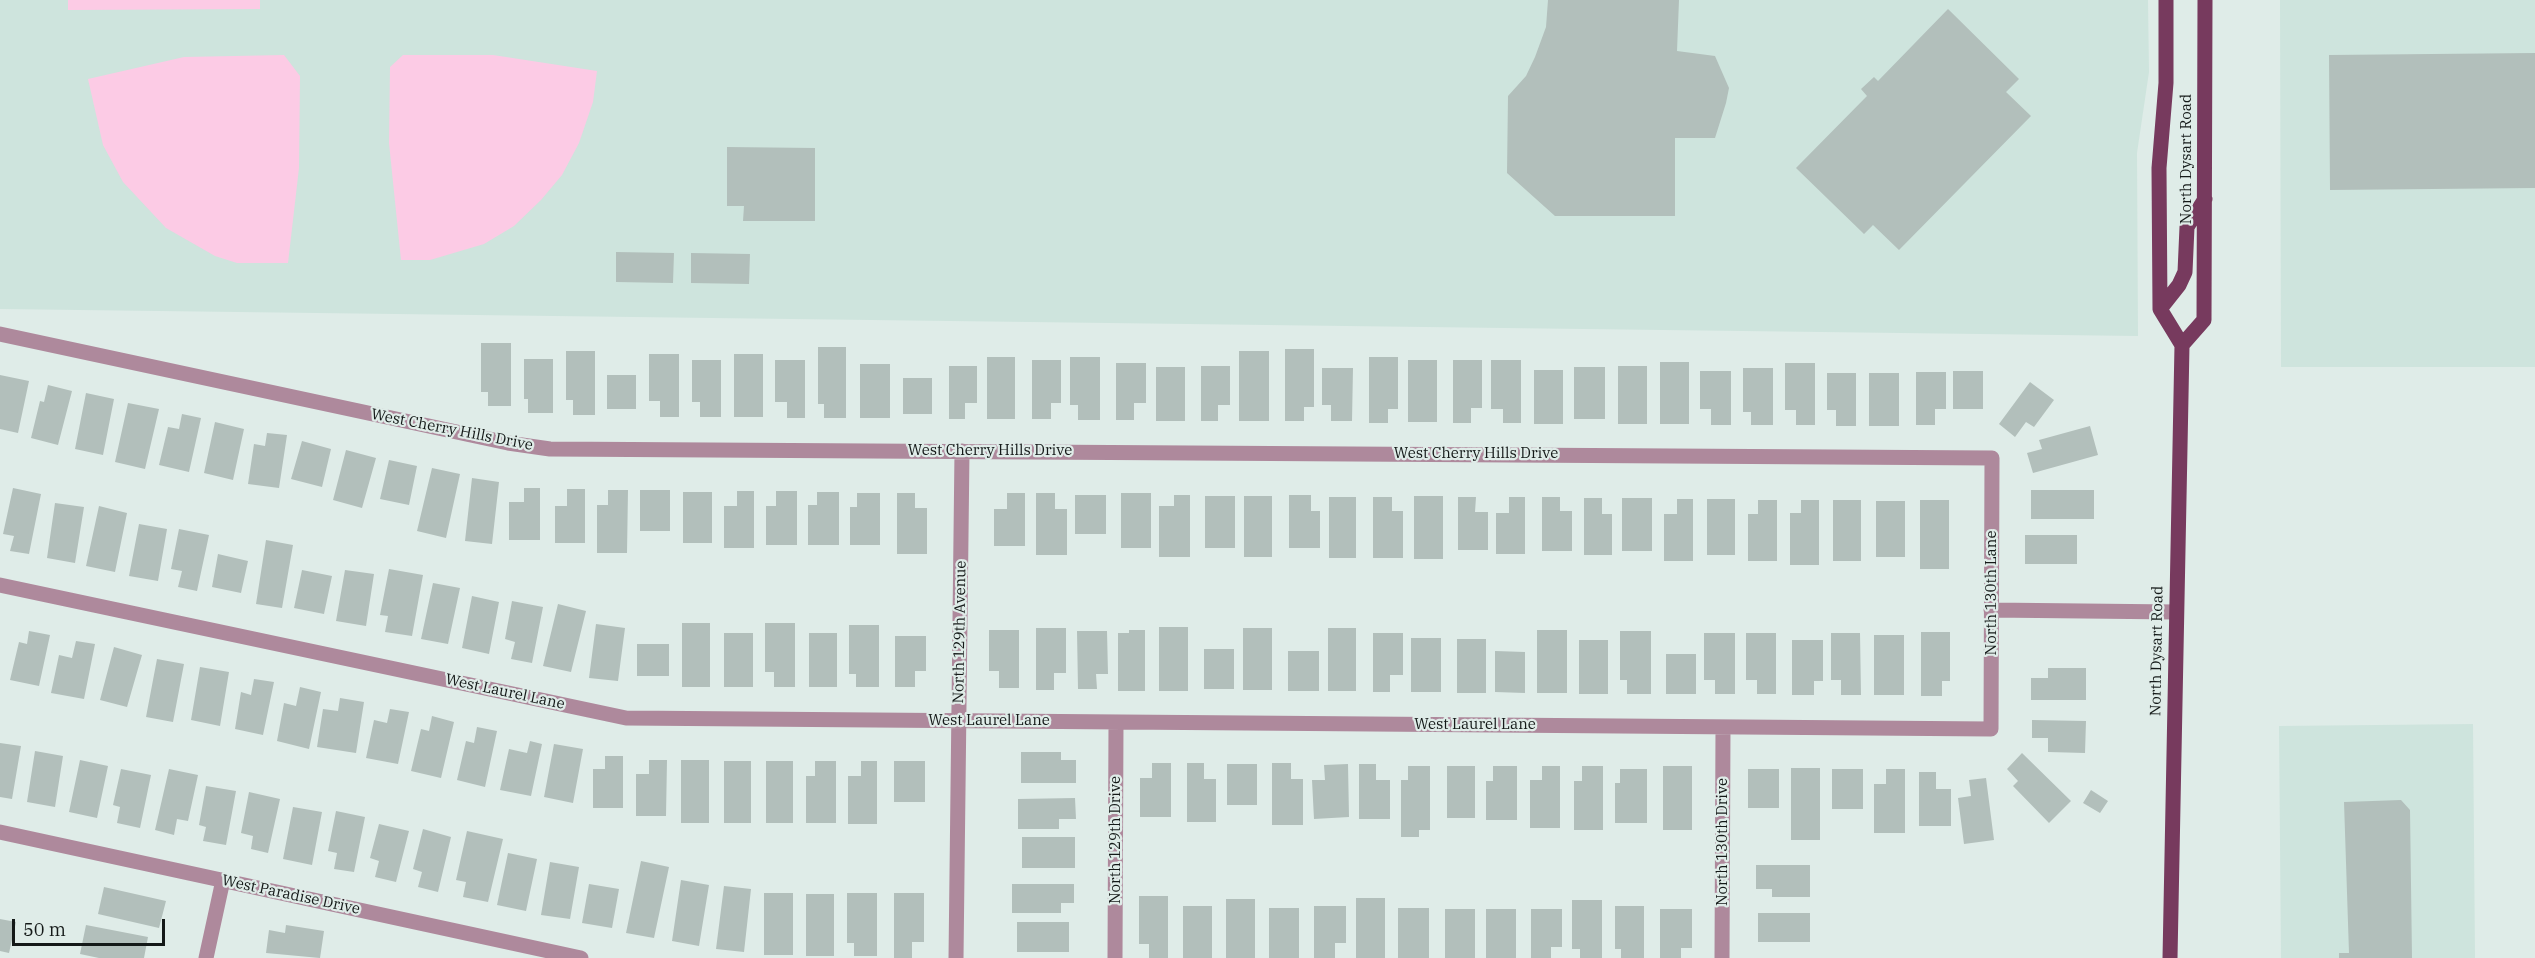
<!DOCTYPE html>
<html>
<head>
<meta charset="utf-8">
<style>
	body { margin:0 }
	#map { position:relative; width:2535px; height:958px; overflow:hidden; background:#dfece8; font-family:"IBM Plex Serif",serif }
	canvas { display:block }
	.scale { position:absolute; left:12px; top:919px; width:153px; height:27px; box-sizing:border-box; border:3px solid #141918; border-top:0; padding-left:8px; font-size:18px; line-height:21px; white-space:nowrap; color:#141918; -webkit-text-stroke:4px #dfece8; paint-order:stroke }
</style>
</head>
<body>
<div id="map">
<canvas width="2535" height="958"></canvas>
<div class="scale">50 m</div>
</div>
<script>
const g = document.querySelector('canvas').getContext('2d');
g.lineJoin = 'round';
function paint(path, color) { g.fillStyle = color; g.fill(path, 'evenodd'); }
const shape = rows => new Path2D(rows.map(r => 'M' + r).join(''));
function strokePath(path, color, width, dash) { g.strokeStyle = color; g.lineWidth = width; g.lineCap = dash ? 'butt' : 'round'; g.setLineDash(dash || []); g.stroke(path); }
function drawText(font, color, halo, rows, align = 'center') {
  g.font = font + ' "IBM Plex Serif",serif'; g.lineWidth = 4.5; g.setLineDash([]); g.textBaseline = 'middle'; g.strokeStyle = halo; g.fillStyle = color; for (const [text, x, y, turn = 0] of rows) {
    g.save(); g.translate(x, y); g.rotate((+turn || 0) * Math.PI / 180); g.textAlign = isNaN(turn) ? turn : align; if (halo) g.strokeText(text, 0, 0); g.fillText(text, 0, 0); g.restore();
  }
}
const built = shape([
	[0,0,2148,0,2149,72,2137,153,2138,336,0,309],
	[2280,0,2535,0,2535,367,2281,367],
	[2473,724,2475,958,2281,958,2279,726]
]);
const green = shape([
	[68,0,260,0,260,9,68,10],
	[284,55,300,76,299,168,288,263,237,263,215,256,166,228,123,182,103,145,88,79,184,57],
	[403,55,493,55,597,71,593,102,579,143,562,175,541,200,514,226,484,244,430,260,401,260,389,143,390,67]
]);
const building = shape([
	[1548,0,1679,0,1677,51,1715,56,1729,88,1726,103,1715,138,1675,138,1675,216,1555,216,1507,173,1508,96,1526,76,1535,57,1546,27],
	[1948,9,2019,79,2006,92,2031,116,1899,250,1873,225,1864,234,1796,168,1867,96,1861,89,1874,77,1878,81],
	[2535,53,2535,188,2330,190,2329,55],
	[727,147,815,148,815,221,743,221,744,206,727,206],
	[616,252,674,253,673,283,616,282],
	[691,253,750,254,749,284,691,283],
	[481,343,511,343,511,406,488,406,488,392,481,392],
	[818,347,846,347,846,418,824,418,824,404,818,404],
	[1285,349,1314,349,1314,407,1304,407,1304,421,1285,421],
	[566,351,595,351,595,415,573,415,573,400,566,400],
	[1239,351,1269,351,1269,421,1239,421],
	[649,354,679,354,679,417,660,417,660,401,649,401],
	[734,354,763,354,763,417,734,417],
	[987,357,1015,357,1015,419,987,419],
	[1070,357,1100,357,1100,420,1078,420,1078,405,1070,405],
	[1369,357,1398,357,1398,409,1388,409,1388,423,1369,423],
	[524,359,553,359,553,413,528,413,528,399,524,399],
	[692,360,721,360,721,417,700,417,700,402,692,402],
	[775,360,805,360,805,418,787,418,787,402,775,402],
	[1032,360,1061,360,1061,403,1051,403,1051,419,1032,419],
	[1408,360,1437,360,1437,422,1408,422],
	[1453,360,1482,360,1482,408,1471,408,1471,423,1453,423],
	[1491,360,1521,360,1521,423,1503,423,1503,409,1491,409],
	[1660,362,1689,362,1689,424,1660,424],
	[1116,363,1146,363,1146,403,1134,403,1134,420,1116,420],
	[1785,363,1815,363,1815,425,1796,425,1796,410,1785,410],
	[860,364,890,364,890,418,860,418],
	[949,366,977,366,977,403,965,403,965,419,949,419],
	[1201,366,1230,366,1230,405,1218,405,1218,421,1201,421],
	[1618,366,1647,366,1647,424,1618,424],
	[1156,367,1185,367,1185,421,1156,421],
	[1574,367,1605,367,1605,419,1574,419],
	[1322,368,1353,368,1352,421,1331,421,1331,405,1322,405],
	[1743,368,1773,368,1773,425,1751,425,1751,412,1743,412],
	[1534,370,1563,370,1563,424,1534,424],
	[1700,371,1731,371,1731,425,1711,425,1711,409,1700,409],
	[1953,371,1983,371,1983,409,1953,409],
	[1916,372,1946,372,1946,409,1935,409,1935,425,1916,425],
	[1827,373,1856,373,1856,426,1836,426,1836,410,1827,410],
	[1869,373,1899,373,1899,426,1869,426],
	[0,375,29,381,18,433,0,429],
	[607,375,636,375,636,409,607,409],
	[903,378,932,378,932,414,903,414],
	[2030,382,2054,400,2034,427,2026,422,2015,437,1999,424],
	[48,385,72,391,58,445,31,438,40,401,44,402],
	[86,393,114,399,103,455,75,449],
	[128,403,159,409,145,469,115,462],
	[182,414,201,418,189,472,159,465,168,427,179,429],
	[215,422,244,429,233,480,204,473],
	[2090,426,2098,455,2033,473,2027,453,2042,449,2039,440],
	[267,433,287,435,279,488,248,484,254,444,265,446],
	[302,441,331,449,322,487,291,479],
	[346,450,376,458,362,508,333,500],
	[389,460,417,466,409,505,380,499],
	[432,468,460,474,446,538,417,531],
	[472,478,499,482,492,544,465,541],
	[13,488,41,494,29,554,10,551,14,536,3,534],
	[524,488,540,488,540,540,509,540,509,502,524,502],
	[567,489,585,489,585,543,555,543,555,506,567,506],
	[608,490,628,490,627,553,597,553,597,505,608,505],
	[640,490,670,490,670,531,640,531],
	[2031,490,2094,490,2094,519,2031,519],
	[737,491,754,491,754,548,724,548,724,506,737,506],
	[776,491,797,491,797,545,766,545,766,506,776,506],
	[683,492,712,492,712,543,683,543],
	[817,492,839,492,839,545,808,545,808,505,817,505],
	[857,493,880,493,880,545,850,545,850,507,857,507],
	[897,493,915,493,915,508,927,508,927,554,897,554],
	[1007,493,1025,493,1025,546,994,546,994,509,1007,509],
	[1036,493,1055,493,1055,509,1067,509,1067,555,1036,555],
	[1121,493,1151,493,1151,548,1121,548],
	[1075,495,1106,495,1106,534,1075,534],
	[1174,495,1190,495,1190,557,1159,557,1159,506,1174,506],
	[1289,495,1311,495,1311,511,1320,511,1320,548,1289,548],
	[1205,496,1235,496,1235,548,1205,548],
	[1244,496,1272,496,1272,557,1244,557],
	[1414,496,1443,496,1443,559,1414,559],
	[1329,497,1356,497,1356,558,1329,558],
	[1373,497,1392,497,1392,511,1403,511,1403,558,1373,558],
	[1458,497,1476,497,1475,512,1488,512,1488,550,1458,550],
	[1509,497,1525,497,1525,554,1496,554,1496,513,1509,513],
	[1542,497,1560,497,1560,511,1572,511,1572,551,1542,551],
	[1584,498,1602,498,1602,514,1612,514,1612,555,1584,555],
	[1622,498,1652,498,1652,551,1622,551],
	[1677,499,1693,499,1693,561,1664,561,1664,514,1677,514],
	[1707,499,1735,499,1735,555,1707,555],
	[1758,500,1777,500,1777,561,1748,561,1748,514,1758,514],
	[1801,500,1819,500,1819,565,1790,565,1790,513,1801,513],
	[1833,500,1861,500,1861,561,1833,561],
	[1920,500,1949,500,1949,569,1920,569],
	[1876,501,1905,501,1905,557,1876,557],
	[55,503,84,507,75,563,47,558],
	[99,506,127,513,115,572,86,566],
	[139,524,167,529,158,581,129,576],
	[179,529,209,535,197,591,178,587,182,571,171,569],
	[2025,535,2077,535,2077,564,2025,564],
	[266,540,293,545,282,608,256,604],
	[218,554,248,561,241,593,212,587],
	[389,569,423,575,412,636,385,632,388,616,380,615],
	[302,570,332,576,324,614,294,608],
	[345,570,374,574,366,626,336,621],
	[433,583,460,588,448,644,421,639],
	[472,596,499,602,489,654,462,648],
	[512,601,543,607,532,663,511,659,515,642,505,639],
	[558,604,586,611,571,672,543,666],
	[682,623,710,623,710,687,682,687],
	[765,623,795,623,795,687,774,687,774,672,765,672],
	[596,624,625,628,618,681,589,678],
	[849,625,879,625,879,687,856,687,856,674,849,674],
	[1159,627,1188,627,1188,691,1159,691],
	[1036,628,1066,628,1066,673,1054,673,1054,690,1036,690],
	[1243,628,1272,628,1272,690,1243,690],
	[1328,628,1356,628,1356,691,1328,691],
	[989,630,1019,630,1019,688,999,688,999,671,989,671],
	[1129,630,1145,630,1145,691,1118,691,1118,633,1129,633],
	[1537,630,1567,630,1567,693,1537,693],
	[29,631,50,635,39,686,10,680,19,642,27,644],
	[1077,631,1107,631,1108,674,1096,674,1097,689,1078,689],
	[1620,631,1651,631,1651,694,1627,694,1627,680,1620,680],
	[1921,632,1950,632,1950,681,1942,681,1942,696,1921,696],
	[724,633,753,633,753,687,724,687],
	[809,633,837,633,837,687,809,687],
	[1373,633,1403,633,1403,675,1390,675,1390,692,1373,692],
	[1704,633,1735,633,1735,694,1715,694,1715,680,1704,680],
	[1746,633,1776,633,1776,694,1757,694,1757,680,1746,680],
	[1831,633,1860,633,1861,695,1841,695,1841,680,1831,680],
	[1874,635,1904,635,1904,695,1874,695],
	[895,636,926,636,926,671,915,671,915,687,895,687],
	[1411,638,1441,638,1441,692,1411,692],
	[1457,639,1486,639,1486,693,1457,693],
	[1579,640,1608,640,1608,694,1579,694],
	[1792,640,1823,640,1823,681,1814,681,1814,695,1792,695],
	[76,641,95,644,84,699,51,693,59,655,72,658],
	[637,644,669,644,669,676,637,676],
	[114,647,142,655,127,707,100,700],
	[1204,649,1234,649,1234,689,1204,689],
	[1288,651,1319,651,1319,691,1288,691],
	[1495,651,1525,652,1525,693,1495,692],
	[1666,654,1696,654,1696,694,1666,694],
	[157,659,184,664,173,722,146,717],
	[200,667,229,672,220,726,191,720],
	[2048,668,2086,668,2086,700,2031,700,2031,678,2048,678],
	[254,679,274,682,263,735,235,729,241,692,251,695],
	[300,687,321,692,309,749,277,741,284,703,296,706],
	[340,698,364,702,356,753,317,747,323,709,338,711],
	[390,709,409,712,398,764,366,758,374,720,387,723],
	[432,716,454,722,441,778,411,771,421,729,429,731],
	[2032,720,2086,721,2085,753,2048,752,2048,738,2032,738],
	[477,727,497,731,485,787,457,780,466,741,474,743],
	[530,741,542,744,531,796,500,790,509,749,527,753],
	[0,743,21,746,12,799,0,797],
	[554,744,583,749,573,803,544,797],
	[35,751,63,756,55,807,27,802],
	[1021,752,1061,752,1061,760,1076,760,1076,783,1021,783],
	[2022,753,2071,801,2049,823,2013,786,2018,781,2007,769],
	[605,756,623,756,623,808,593,808,593,769,605,769],
	[80,760,108,766,97,818,69,812],
	[649,760,667,760,666,816,636,816,636,774,649,774],
	[681,760,709,760,709,823,681,823],
	[724,761,751,761,751,823,724,823],
	[766,761,793,761,793,823,766,823],
	[815,761,836,761,836,823,806,823,806,776,815,776],
	[861,761,877,761,877,824,848,824,848,776,861,776],
	[894,761,925,761,925,802,894,802],
	[1152,763,1171,763,1171,817,1140,817,1140,778,1152,778],
	[1187,763,1204,763,1204,779,1216,779,1216,822,1187,822],
	[1272,763,1291,763,1291,779,1303,779,1303,825,1272,825],
	[1227,764,1257,764,1257,805,1227,805],
	[1348,764,1349,817,1314,819,1312,780,1325,780,1324,765],
	[1359,764,1376,764,1376,780,1390,780,1390,819,1359,819],
	[1408,766,1430,766,1430,830,1419,830,1419,837,1401,837,1401,780,1408,780],
	[1447,766,1475,766,1475,818,1447,818],
	[1493,766,1517,766,1517,820,1486,820,1486,781,1493,781],
	[1542,766,1560,766,1560,828,1530,828,1530,780,1542,780],
	[1582,766,1603,766,1603,830,1574,830,1574,781,1582,781],
	[1663,766,1692,766,1692,830,1663,830],
	[1791,768,1820,768,1820,840,1791,840],
	[121,769,151,775,140,828,117,823,120,807,113,805],
	[169,769,198,775,188,821,177,819,174,835,155,830],
	[1620,769,1647,769,1647,823,1615,823,1615,783,1620,783],
	[1748,769,1779,769,1779,808,1748,808],
	[1832,769,1863,769,1863,809,1832,809],
	[1886,769,1905,769,1905,833,1874,833,1874,784,1886,784],
	[1919,772,1936,772,1936,789,1951,789,1951,826,1919,826],
	[1986,778,1994,840,1964,844,1958,798,1971,796,1969,780],
	[206,786,236,791,226,845,203,841,206,827,199,825],
	[2091,790,2108,801,2100,813,2083,803],
	[249,792,280,799,268,853,251,849,253,836,241,833],
	[1075,798,1076,819,1059,819,1059,829,1018,829,1018,799],
	[2401,800,2410,810,2412,958,2339,958,2339,953,2349,953,2344,802],
	[293,807,322,812,312,865,283,859],
	[336,811,365,817,354,872,334,869,337,853,328,851],
	[379,824,409,831,396,882,375,877,379,861,370,858],
	[423,829,451,837,438,892,418,887,422,872,413,869],
	[467,831,503,839,488,902,463,897,466,882,456,880],
	[1022,837,1075,837,1075,868,1022,868],
	[508,853,537,859,526,911,497,905],
	[641,861,669,867,654,938,626,933],
	[550,862,579,867,570,919,541,915],
	[1756,865,1810,865,1810,897,1772,897,1772,889,1756,889],
	[681,880,709,885,699,946,672,941],
	[589,884,619,889,612,928,582,923],
	[1012,884,1074,884,1074,903,1061,903,1061,913,1012,913],
	[724,886,751,889,744,952,716,949],
	[104,887,166,901,159,928,98,914],
	[764,893,793,893,793,955,764,955],
	[847,893,877,893,877,956,854,956,854,943,847,943],
	[894,893,924,893,924,942,912,942,912,958,894,958],
	[806,894,834,894,834,956,806,956],
	[1139,896,1168,896,1168,958,1149,958,1149,944,1139,944],
	[1356,898,1385,898,1385,958,1356,958],
	[1226,899,1255,899,1255,958,1226,958],
	[1572,900,1602,900,1602,958,1580,958,1580,949,1572,949],
	[1183,906,1212,906,1212,958,1183,958],
	[1314,906,1346,906,1346,943,1335,943,1335,958,1314,958],
	[1615,906,1644,906,1644,958,1621,958,1621,949,1615,949],
	[1269,908,1299,908,1299,958,1269,958],
	[1398,908,1429,908,1429,958,1398,958],
	[1445,909,1475,909,1475,958,1445,958],
	[1486,909,1516,909,1516,958,1486,958],
	[1531,909,1562,909,1562,947,1551,947,1551,958,1531,958],
	[1660,909,1692,909,1692,948,1681,948,1681,958,1660,958],
	[1758,913,1810,913,1810,942,1758,942],
	[0,919,16,922,9,953,0,951],
	[1017,922,1069,922,1069,952,1017,952],
	[86,925,148,937,144,958,99,958,80,954],
	[286,925,324,931,320,958,266,953,269,930,285,933]
]);
const minor = shape([
	[0,334,508,443,550,449,1992,458,1991,729,626,718,0,585],
	[1991,610,2176,612],
	[0,832,581,958],
	[206,958,223,880],
	[956,958,962,451],
	[1115,958,1116,723],
	[1722,958,1723,727]
]);
const primary = shape([
	[2166,0,2166,83,2159,168,2160,309,2182,345,2170,958],
	[2160,309,2179,285,2185,272,2187,227,2205,199],
	[2182,345,2204,320,2205,0]
]);
const streetNames = [
	["North Dysart Road",2187,159,-90],
	["West Cherry Hills Drive",452,430,11],
	["West Cherry Hills Drive",990,451],
	["West Cherry Hills Drive",1476,454],
	["North 130th Lane",1992,593,-90],
	["North 129th Avenue",960,632,-89],
	["North Dysart Road",2157,651,-89],
	["West Laurel Lane",505,692,12],
	["West Laurel Lane",989,721],
	["West Laurel Lane",1475,725],
	["North 129th Drive",1116,840,-90],
	["North 130th Drive",1723,842,-90],
	["West Paradise Drive",291,895,12]
];
paint(built, '#cee4dd');
paint(green, '#fccbe5');
paint(building, '#b2bfbb');
strokePath(minor, '#ae899c', 15);
strokePath(primary, '#773a5e', 15);
drawText('15px', '#141918', '#dfece8', streetNames);
</script>
</body>
</html>
